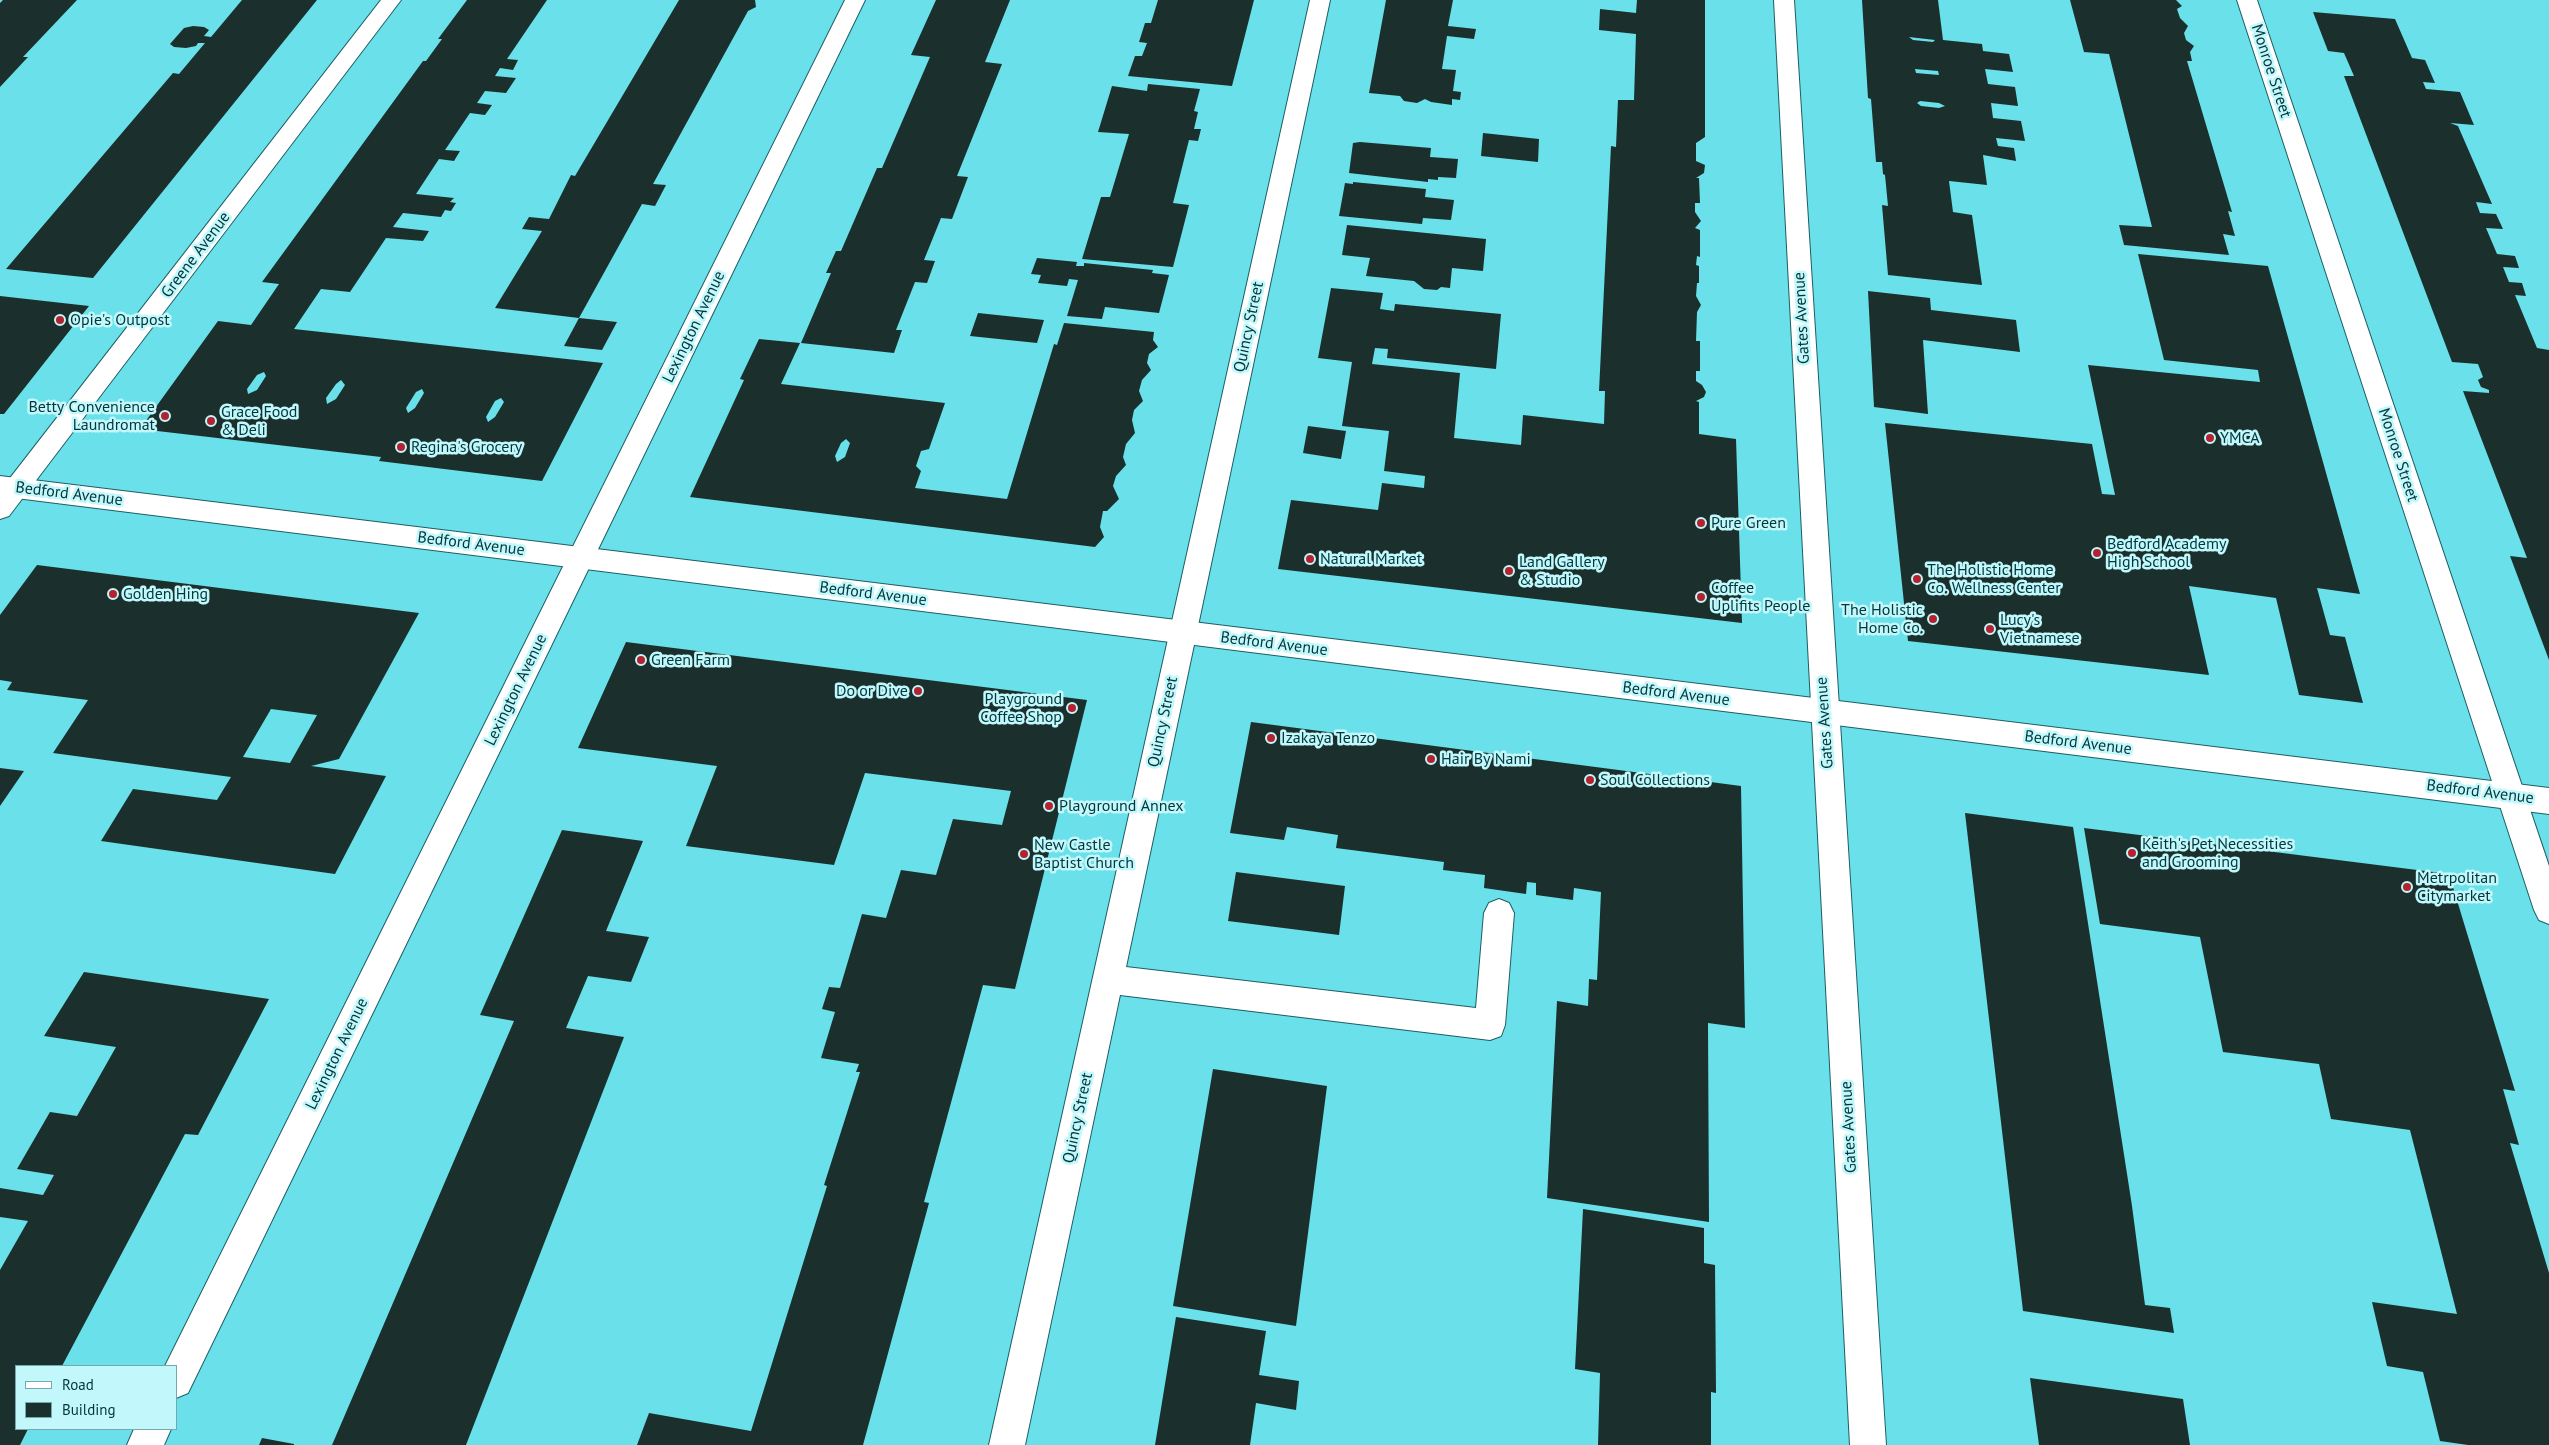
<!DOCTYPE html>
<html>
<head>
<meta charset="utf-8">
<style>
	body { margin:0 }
	#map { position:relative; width:2549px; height:1445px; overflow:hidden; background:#69e0ea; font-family:"PT Sans",sans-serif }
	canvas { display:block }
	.legend { position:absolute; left:15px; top:1365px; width:162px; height:65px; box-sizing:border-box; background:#c2f7fb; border:1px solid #74aaae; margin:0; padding:6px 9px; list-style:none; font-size:15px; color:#00373b }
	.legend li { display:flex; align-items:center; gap:10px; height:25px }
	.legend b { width:25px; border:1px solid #74aaae }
</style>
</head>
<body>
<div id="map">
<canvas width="2549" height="1445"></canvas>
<ul class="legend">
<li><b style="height:6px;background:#fff"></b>Road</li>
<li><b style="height:14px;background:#1b302c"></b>Building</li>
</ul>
</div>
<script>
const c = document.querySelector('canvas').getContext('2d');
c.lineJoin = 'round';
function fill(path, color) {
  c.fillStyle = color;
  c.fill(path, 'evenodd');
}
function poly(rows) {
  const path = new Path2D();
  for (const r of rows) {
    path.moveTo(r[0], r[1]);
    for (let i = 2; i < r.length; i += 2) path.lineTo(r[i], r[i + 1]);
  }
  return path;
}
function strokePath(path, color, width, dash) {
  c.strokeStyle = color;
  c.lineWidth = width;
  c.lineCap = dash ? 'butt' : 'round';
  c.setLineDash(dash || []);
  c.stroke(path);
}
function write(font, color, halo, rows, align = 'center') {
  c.font = font + ' "PT Sans",sans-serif';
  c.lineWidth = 5;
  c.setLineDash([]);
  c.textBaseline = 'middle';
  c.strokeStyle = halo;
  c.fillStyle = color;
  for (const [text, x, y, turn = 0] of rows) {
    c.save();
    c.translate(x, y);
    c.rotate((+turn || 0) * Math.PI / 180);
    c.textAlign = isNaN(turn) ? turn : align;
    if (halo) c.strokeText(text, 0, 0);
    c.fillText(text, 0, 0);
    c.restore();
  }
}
fill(poly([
	[3,0,77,0,23,57,28,57,0,87,0,3],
	[242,0,317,0,93,278,6,269,173,73,179,74,205,43,198,43,196,46,186,48,174,47,170,44,184,28,193,26,204,27,209,30,204,36,211,37],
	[467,0,547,0,507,59,518,60,513,70,500,68,495,76,516,78,506,93,485,91,477,103,492,105,485,115,470,113,445,150,460,151,454,161,439,159,416,194,454,198,450,202,456,203,451,211,445,210,441,217,403,213,393,227,429,231,423,241,386,238,350,292,321,289,294,329,603,363,542,481,379,461,381,457,140,429,218,321,251,325,279,284,262,282,423,61,426,61,442,39,438,39],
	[264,372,266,376,257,390,248,394,247,389,257,375],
	[341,380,345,385,336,399,327,404,326,398,336,384],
	[422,389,424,393,415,408,408,413,406,408,416,392],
	[501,398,504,402,495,417,488,422,486,417,495,401],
	[679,0,755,0,756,7,748,11,653,184,666,185,655,206,642,204,579,318,495,308,542,231,522,229,529,217,549,219,571,175,575,176],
	[936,0,1010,0,985,62,1002,64,957,176,968,177,952,219,941,218,924,260,935,261,927,283,915,282,896,330,902,330,894,353,801,343,831,273,826,273,836,251,841,251,877,168,882,168,930,57,911,55],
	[1158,0,1254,0,1232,86,1128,76,1135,56,1142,56,1147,43,1139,42,1145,23,1151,23],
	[1386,0,1453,0,1448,26,1476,29,1474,39,1447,36,1442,69,1456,70,1453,91,1461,92,1460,100,1452,99,1452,105,1431,102,1425,99,1417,103,1404,101,1400,96,1369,93],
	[1637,0,1705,0,1705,137,1696,143,1696,161,1705,165,1704,173,1696,178,1699,178,1700,203,1695,203,1695,212,1701,221,1695,228,1700,230,1700,257,1697,256,1696,265,1699,266,1699,283,1697,283,1696,296,1701,305,1697,312,1696,341,1700,341,1700,371,1696,371,1696,381,1702,385,1706,392,1704,397,1696,401,1699,402,1699,434,1736,439,1742,623,1278,569,1291,500,1378,510,1382,483,1424,488,1425,476,1384,471,1389,431,1342,426,1352,362,1318,358,1331,288,1383,293,1380,309,1394,311,1395,304,1501,314,1496,369,1387,358,1388,349,1375,348,1372,364,1460,373,1454,438,1521,445,1523,415,1604,424,1605,391,1599,391,1611,146,1616,147,1618,100,1634,100,1636,34,1599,30,1600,9,1636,13],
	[1862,0,1938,0,1943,40,1982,44,1983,51,2009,54,2013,72,1985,69,1988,84,2015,87,2018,106,1991,103,1993,118,2021,121,2025,141,1996,138,1998,146,2014,148,2016,161,1983,155,1987,185,1949,181,1953,212,1972,215,1982,285,1888,275,1882,205,1888,206,1885,175,1883,174,1882,162,1876,162,1871,99,1868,98],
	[1909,37,1935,40,1933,42,1913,40],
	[1915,69,1938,71,1939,75,1916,73],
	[1920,101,1939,103,1945,106,1939,108,1921,106,1917,103],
	[2070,0,2176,0,2182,6,2177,9,2180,18,2188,26,2184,33,2186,40,2194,46,2190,52,2192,61,2187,61,2232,212,2228,211,2235,236,2223,234,2229,255,2124,245,2119,225,2152,227,2109,54,2084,52],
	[2313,12,2395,19,2412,58,2425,60,2435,83,2423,82,2426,89,2460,92,2474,125,2450,123,2458,126,2492,204,2476,202,2480,213,2496,214,2503,229,2486,228,2497,254,2515,256,2519,268,2503,267,2509,282,2522,283,2526,296,2515,295,2537,348,2549,350,2549,660,2510,556,2527,558,2463,391,2489,393,2489,390,2481,387,2478,380,2483,377,2478,364,2452,362,2344,76,2354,76,2344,53,2328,51],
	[1148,84,1200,89,1194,111,1198,112,1194,129,1201,129,1198,141,1189,140,1173,203,1189,205,1173,267,1082,259,1101,197,1110,197,1129,134,1098,132,1112,86,1147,91],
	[1483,133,1539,139,1538,162,1481,156],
	[1360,142,1431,148,1430,157,1458,159,1456,178,1438,177,1438,180,1428,179,1428,182,1349,173,1353,143],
	[1353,182,1426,189,1425,197,1454,200,1451,220,1423,218,1422,224,1339,216,1345,183,1353,184],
	[1347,225,1486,239,1483,271,1452,268,1450,288,1441,287,1437,290,1424,289,1414,281,1366,276,1370,258,1342,255],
	[2138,254,2268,266,2360,594,2317,588,2330,635,2345,637,2363,703,2299,695,2276,598,2189,586,2209,675,1908,641,1885,423,2092,444,2102,494,2115,495,2088,365,2260,382,2258,370,2164,360],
	[1037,258,1077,262,1076,266,1084,266,1084,263,1153,270,1152,273,1169,275,1159,313,1105,307,1102,319,1067,316,1078,280,1069,279,1067,286,1038,283,1041,275,1031,274],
	[1868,291,1930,298,1931,310,2016,320,2020,352,1923,340,1928,414,1874,407],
	[0,296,89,306,4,414,0,414],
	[978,313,1044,320,1037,343,970,336],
	[579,318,617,322,602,350,564,346],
	[1064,323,1154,332,1153,340,1158,347,1149,354,1147,363,1151,370,1142,380,1139,391,1143,401,1134,410,1132,420,1135,433,1126,444,1123,457,1126,465,1116,476,1113,486,1119,499,1107,511,1103,511,1100,527,1104,537,1095,547,690,497,744,380,740,379,759,339,800,343,781,384,945,403,929,449,921,451,916,466,921,471,915,488,1007,499,1054,344,1057,345],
	[846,439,850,443,845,457,837,462,835,456,841,443],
	[1308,426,1346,431,1341,459,1303,453],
	[37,565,419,613,339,759,311,766,386,776,335,874,101,841,133,789,217,800,231,777,53,753,88,700,7,690,12,682,0,680,0,615],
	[271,709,317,715,290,763,243,757],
	[626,642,1087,700,1015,989,983,985,924,1202,929,1203,863,1445,637,1445,649,1413,751,1431,827,1186,824,1185,860,1072,856,1072,859,1064,821,1058,835,1012,822,1009,829,987,840,988,862,914,886,918,901,870,936,875,953,819,1002,825,1011,791,865,773,834,865,686,846,717,766,578,748],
	[1251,722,1741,786,1745,1028,1708,1023,1709,1222,1547,1198,1557,1001,1588,1006,1589,979,1597,980,1601,892,1574,888,1573,900,1536,895,1536,883,1527,882,1526,894,1484,888,1485,875,1443,870,1444,862,1336,848,1338,835,1287,827,1284,840,1230,833],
	[0,768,24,771,0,806],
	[1965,813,2073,827,2132,1206,2145,1305,2170,1308,2174,1333,2023,1311],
	[2084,828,2449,874,2515,1091,2503,1089,2519,1145,2510,1143,2549,1273,2549,1445,2468,1445,2440,1441,2423,1372,2387,1366,2372,1302,2457,1314,2410,1130,2331,1119,2319,1064,2223,1052,2200,937,2100,924],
	[562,830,643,841,606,931,649,937,631,982,588,976,566,1028,624,1037,466,1445,332,1445,514,1021,480,1015],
	[1236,872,1345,886,1339,935,1228,921],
	[84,972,269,999,198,1135,185,1134,62,1366,16,1366,16,1429,28,1429,20,1445,0,1445,0,1270,28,1221,0,1217,0,1188,43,1195,54,1175,17,1169,50,1112,77,1116,116,1047,44,1036],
	[1213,1069,1327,1086,1296,1326,1173,1306],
	[1583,1209,1704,1228,1704,1263,1715,1265,1716,1393,1711,1392,1711,1445,1598,1445,1600,1373,1575,1369],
	[1176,1317,1266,1331,1259,1375,1299,1381,1296,1410,1256,1403,1250,1445,1155,1445],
	[2030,1378,2183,1399,2190,1445,2039,1445],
	[262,1438,294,1444,294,1445,259,1445]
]), '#1b302c');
const minor = poly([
	[381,0,401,0,9,516,0,519,0,491,381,0],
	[845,0,865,0,188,1393,176,1398,176,1366,165,1366,845,0],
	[1310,0,1330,0,1126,967,1476,1008,1484,913,1489,903,1499,899,1509,903,1514,913,1505,1025,1501,1036,1490,1040,1120,995,1025,1445,989,1445,1310,0],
	[1774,0,1794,0,1886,1445,1850,1445,1774,0],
	[2237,0,2257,0,2549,866,2549,924,2539,920,2534,910,2237,0],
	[134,1429,171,1429,164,1445,127,1445,134,1429]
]);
const major = poly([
	[0,476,2549,788,2549,814,0,496,0,476]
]);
strokePath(minor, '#1d5e64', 2);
strokePath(major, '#1d5e64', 2);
fill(minor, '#fff');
fill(major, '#fff');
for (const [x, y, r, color] of [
	[60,320,5,"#b4222f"],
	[165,416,5,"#b4222f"],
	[211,421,5,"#b4222f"],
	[2210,438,5,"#b4222f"],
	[401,447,5,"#b4222f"],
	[1701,523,5,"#b4222f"],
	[2097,553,5,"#b4222f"],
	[1310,559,5,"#b4222f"],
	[1509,571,5,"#b4222f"],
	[1917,579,5,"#b4222f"],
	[113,594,5,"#b4222f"],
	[1701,597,5,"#b4222f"],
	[1933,619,5,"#b4222f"],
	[1990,629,5,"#b4222f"],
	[641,660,5,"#b4222f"],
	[918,691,5,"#b4222f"],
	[1072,708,5,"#b4222f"],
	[1271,738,5,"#b4222f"],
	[1431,759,5,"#b4222f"],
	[1590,780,5,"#b4222f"],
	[1049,806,5,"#b4222f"],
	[2132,853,5,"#b4222f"],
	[1024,854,5,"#b4222f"],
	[2407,887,5,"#b4222f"]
]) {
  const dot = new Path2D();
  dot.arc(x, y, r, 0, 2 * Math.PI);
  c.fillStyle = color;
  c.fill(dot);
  strokePath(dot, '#c2f7fb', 2);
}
write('16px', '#00373b', '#c2f7fb', [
	["Monroe Street",2271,71,72],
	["Greene Avenue",196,255,-53],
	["Gates Avenue",1802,318,-93],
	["Lexington Avenue",694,327,-64],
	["Quincy Street",1249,327,-78],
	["Monroe Street",2398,455,72],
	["Bedford Avenue",69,494,7],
	["Bedford Avenue",471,544,7],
	["Bedford Avenue",873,594,7],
	["Bedford Avenue",1274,644,7],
	["Lexington Avenue",516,690,-64],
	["Bedford Avenue",1676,694,7],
	["Quincy Street",1163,722,-78],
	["Gates Avenue",1825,723,-94],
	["Bedford Avenue",2078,743,7],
	["Bedford Avenue",2480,792,7],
	["Lexington Avenue",337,1054,-64],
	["Quincy Street",1078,1118,-78],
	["Gates Avenue",1849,1127,-93]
]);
write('16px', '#00373b', '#c2f7fb', [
	["Opie's Outpost",70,320],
	["Betty Convenience",155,407,"right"],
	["Laundromat",155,425,"right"],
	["Grace Food",221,412],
	["& Deli",221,430],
	["YMCA",2220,438],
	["Regina's Grocery",411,447],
	["Pure Green",1711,523],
	["Bedford Academy",2107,544],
	["High School",2107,562],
	["Natural Market",1320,559],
	["Land Gallery",1519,562],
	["& Studio",1519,580],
	["The Holistic Home",1927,570],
	["Co. Wellness Center",1927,588],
	["Coffee",1711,588],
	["Uplifits People",1711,606],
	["Golden Hing",123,594],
	["The Holistic",1923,610,"right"],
	["Home Co.",1923,628,"right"],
	["Lucy's",2000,620],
	["Vietnamese",2000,638],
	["Green Farm",651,660],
	["Do or Dive",908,691,"right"],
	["Playground",1062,699,"right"],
	["Coffee Shop",1062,717,"right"],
	["Izakaya Tenzo",1281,738],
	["Hair By Nami",1441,759],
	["Soul Collections",1600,780],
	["Playground Annex",1059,806],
	["Keith's Pet Necessities",2142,844],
	["and Grooming",2142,862],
	["New Castle",1034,845],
	["Baptist Church",1034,863],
	["Metrpolitan",2417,878],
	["Citymarket",2417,896]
], 'left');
</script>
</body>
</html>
